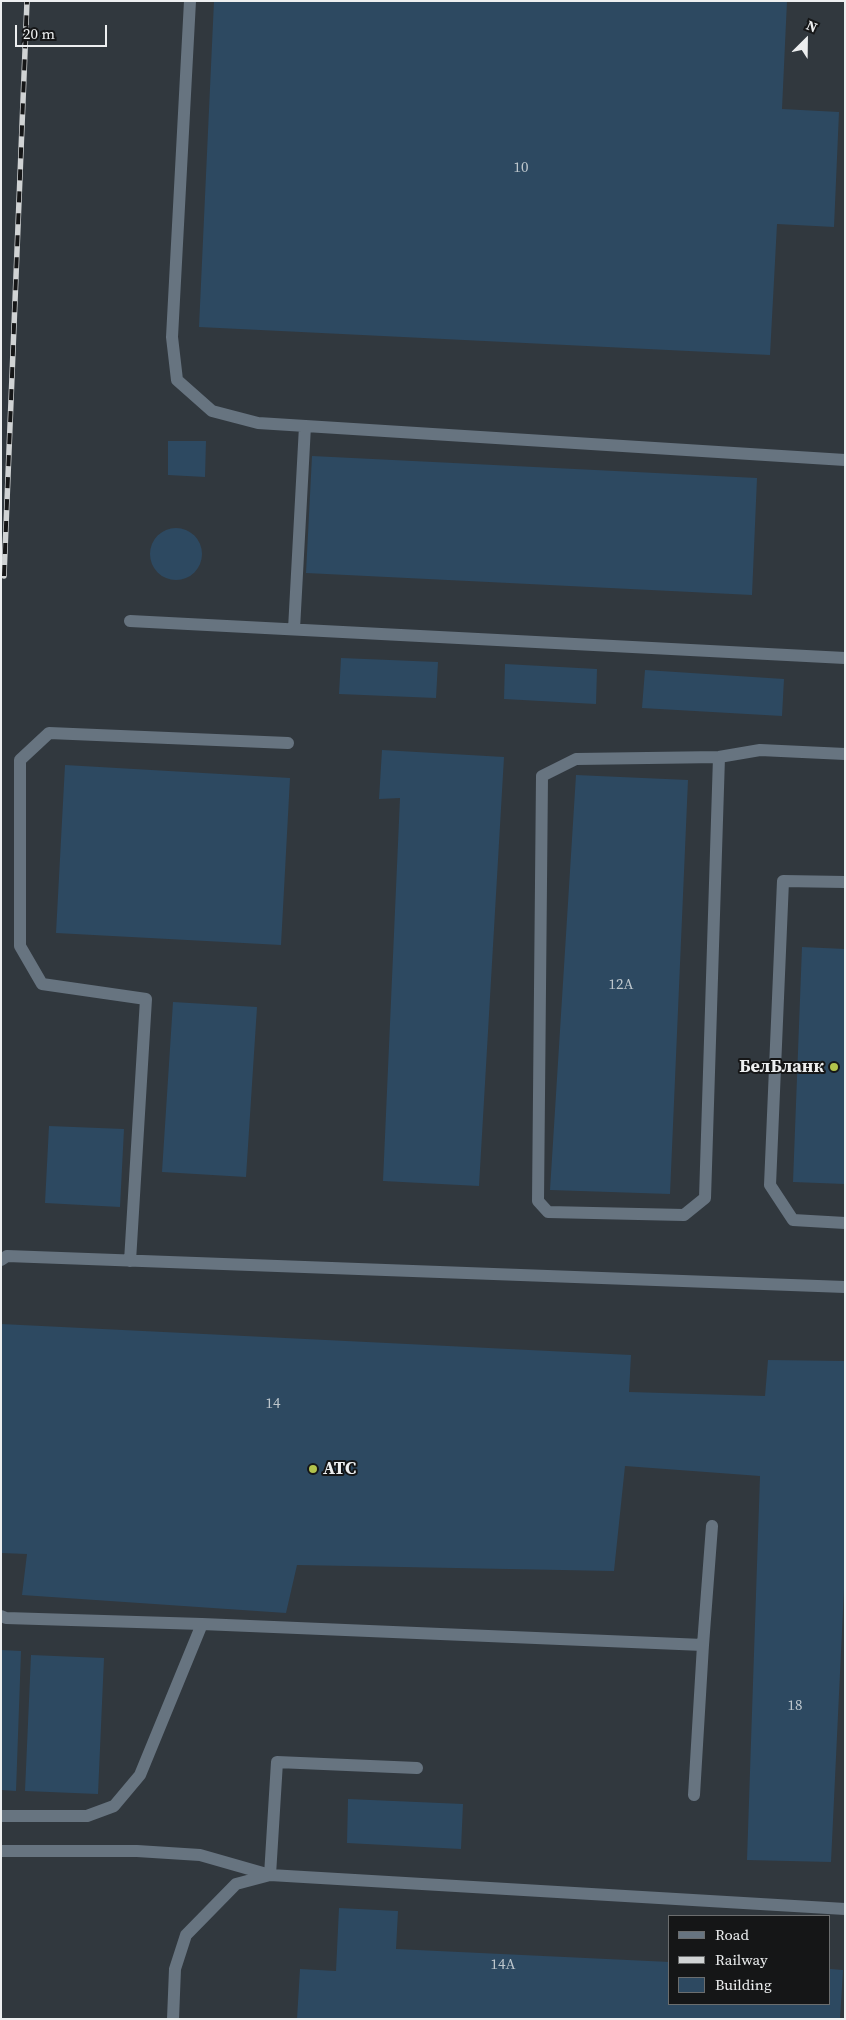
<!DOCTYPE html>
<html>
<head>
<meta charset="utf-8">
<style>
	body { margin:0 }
	#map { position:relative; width:846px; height:2020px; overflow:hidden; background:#2b2e30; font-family:"Source Serif 4",serif }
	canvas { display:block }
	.frame { position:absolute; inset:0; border:2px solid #edeff0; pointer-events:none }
	.legend { position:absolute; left:668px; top:1915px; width:162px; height:90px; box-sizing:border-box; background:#151617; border:1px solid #6b6d6e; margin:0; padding:6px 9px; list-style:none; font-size:15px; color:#edeff0 }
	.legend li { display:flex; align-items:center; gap:10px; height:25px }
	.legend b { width:25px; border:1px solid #6b6d6e }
	.north { position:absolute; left:781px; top:15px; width:50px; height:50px; -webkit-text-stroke:4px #151617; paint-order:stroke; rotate:23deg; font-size:14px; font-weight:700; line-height:20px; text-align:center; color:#edeff0 }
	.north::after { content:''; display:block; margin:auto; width:18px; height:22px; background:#edeff0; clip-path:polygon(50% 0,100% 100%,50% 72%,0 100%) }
	.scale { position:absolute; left:15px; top:25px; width:92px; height:22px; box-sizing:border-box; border:2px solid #edeff0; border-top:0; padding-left:6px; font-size:15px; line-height:18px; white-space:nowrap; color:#edeff0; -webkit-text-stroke:4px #151617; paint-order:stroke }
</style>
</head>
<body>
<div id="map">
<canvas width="846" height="2020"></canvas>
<div class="frame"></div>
<ul class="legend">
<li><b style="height:6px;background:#677480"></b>Road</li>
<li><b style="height:6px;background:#d0d3d4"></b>Railway</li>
<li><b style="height:14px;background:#2d4961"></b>Building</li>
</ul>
<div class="north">N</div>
<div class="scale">20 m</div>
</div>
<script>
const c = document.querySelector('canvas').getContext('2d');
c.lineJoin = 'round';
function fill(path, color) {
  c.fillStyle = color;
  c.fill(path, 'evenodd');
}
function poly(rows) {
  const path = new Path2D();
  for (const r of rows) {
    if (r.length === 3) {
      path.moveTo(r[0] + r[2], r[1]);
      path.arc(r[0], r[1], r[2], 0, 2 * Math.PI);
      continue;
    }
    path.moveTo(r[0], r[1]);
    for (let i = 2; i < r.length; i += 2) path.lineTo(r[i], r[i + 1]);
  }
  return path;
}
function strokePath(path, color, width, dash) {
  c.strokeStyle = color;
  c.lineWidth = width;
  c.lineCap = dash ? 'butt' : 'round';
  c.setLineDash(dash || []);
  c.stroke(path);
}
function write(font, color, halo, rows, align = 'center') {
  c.font = font + ' "Source Serif 4",serif';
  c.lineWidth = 4;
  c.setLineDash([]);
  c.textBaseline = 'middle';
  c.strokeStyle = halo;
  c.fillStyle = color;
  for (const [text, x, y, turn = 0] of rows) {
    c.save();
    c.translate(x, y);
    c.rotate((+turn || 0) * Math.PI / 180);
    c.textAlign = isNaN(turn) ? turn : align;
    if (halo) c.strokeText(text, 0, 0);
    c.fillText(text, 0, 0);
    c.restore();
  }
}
fill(poly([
	[1,1,845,1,845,2019,1,2019],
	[670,1916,830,1916,830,2004,670,2004]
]), '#31383e');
fill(poly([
	[214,1,787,1,782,109,839,112,834,227,777,224,770,355,199,327],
	[168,441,206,441,205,477,168,475],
	[312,456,757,478,752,595,306,573],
	[176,554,26],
	[341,658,438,662,436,698,339,694],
	[505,664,597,669,596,704,504,699],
	[645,670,784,679,782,716,642,708],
	[382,750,504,757,479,1186,383,1181,400,798,379,799],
	[65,765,290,778,281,945,56,933],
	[576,775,688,780,670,1194,550,1190],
	[802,947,845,949,845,1184,793,1182],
	[173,1002,257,1007,246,1177,162,1172],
	[49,1126,124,1129,120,1207,45,1203],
	[1,1324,631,1355,629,1392,765,1396,768,1360,845,1361,845,1568,831,1862,747,1860,760,1476,625,1466,614,1571,297,1565,286,1613,22,1595,27,1554,1,1553],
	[1,1650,21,1651,16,1791,1,1790],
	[31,1655,104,1658,98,1794,25,1791],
	[348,1799,463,1804,461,1849,347,1843],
	[339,1908,398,1911,396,1949,670,1962,670,2004,830,2004,830,1969,843,1970,840,2019,297,2019,300,1969,336,1971]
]), '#2d4961');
strokePath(poly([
	[190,1,172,337,177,380,212,411,258,423,845,460],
	[130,621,845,658],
	[294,629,305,426],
	[719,757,705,1198,684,1215,548,1212,538,1201,542,776,576,759,719,757,760,750,845,754],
	[845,882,783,881,770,1185,793,1220,845,1223],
	[1,1260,7,1256,845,1287],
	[130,1261,146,999,42,984,20,946,20,760,49,733,288,743],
	[1,1616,6,1618,202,1624,703,1645,694,1795],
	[703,1645,712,1526],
	[1,1816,87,1816,114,1806,140,1775,202,1624],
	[1,1851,137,1851,200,1855,270,1875,277,1762,417,1768],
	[173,2019,175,1969,186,1935,236,1884,270,1875,845,1909]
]), '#677480', 12);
const rail = poly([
	[4,576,27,1]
]);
strokePath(rail, '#d0d3d4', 5.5);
strokePath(rail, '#151617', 4, [11]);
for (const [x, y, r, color] of [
	[834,1067,5,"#b2c34c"],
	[313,1469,5,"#b2c34c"]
]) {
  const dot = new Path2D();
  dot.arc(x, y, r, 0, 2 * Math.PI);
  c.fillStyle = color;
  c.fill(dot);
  strokePath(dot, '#151617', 2);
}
write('15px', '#bdc6cc', null, [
	["10",521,168],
	["12А",621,985],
	["14",273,1404],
	["18",795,1706],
	["14А",503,1965]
]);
write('bold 18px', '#edeff0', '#151617', [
	["БелБланк",824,1067],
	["АТС",323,1469,"left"]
], 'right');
</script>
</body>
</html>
